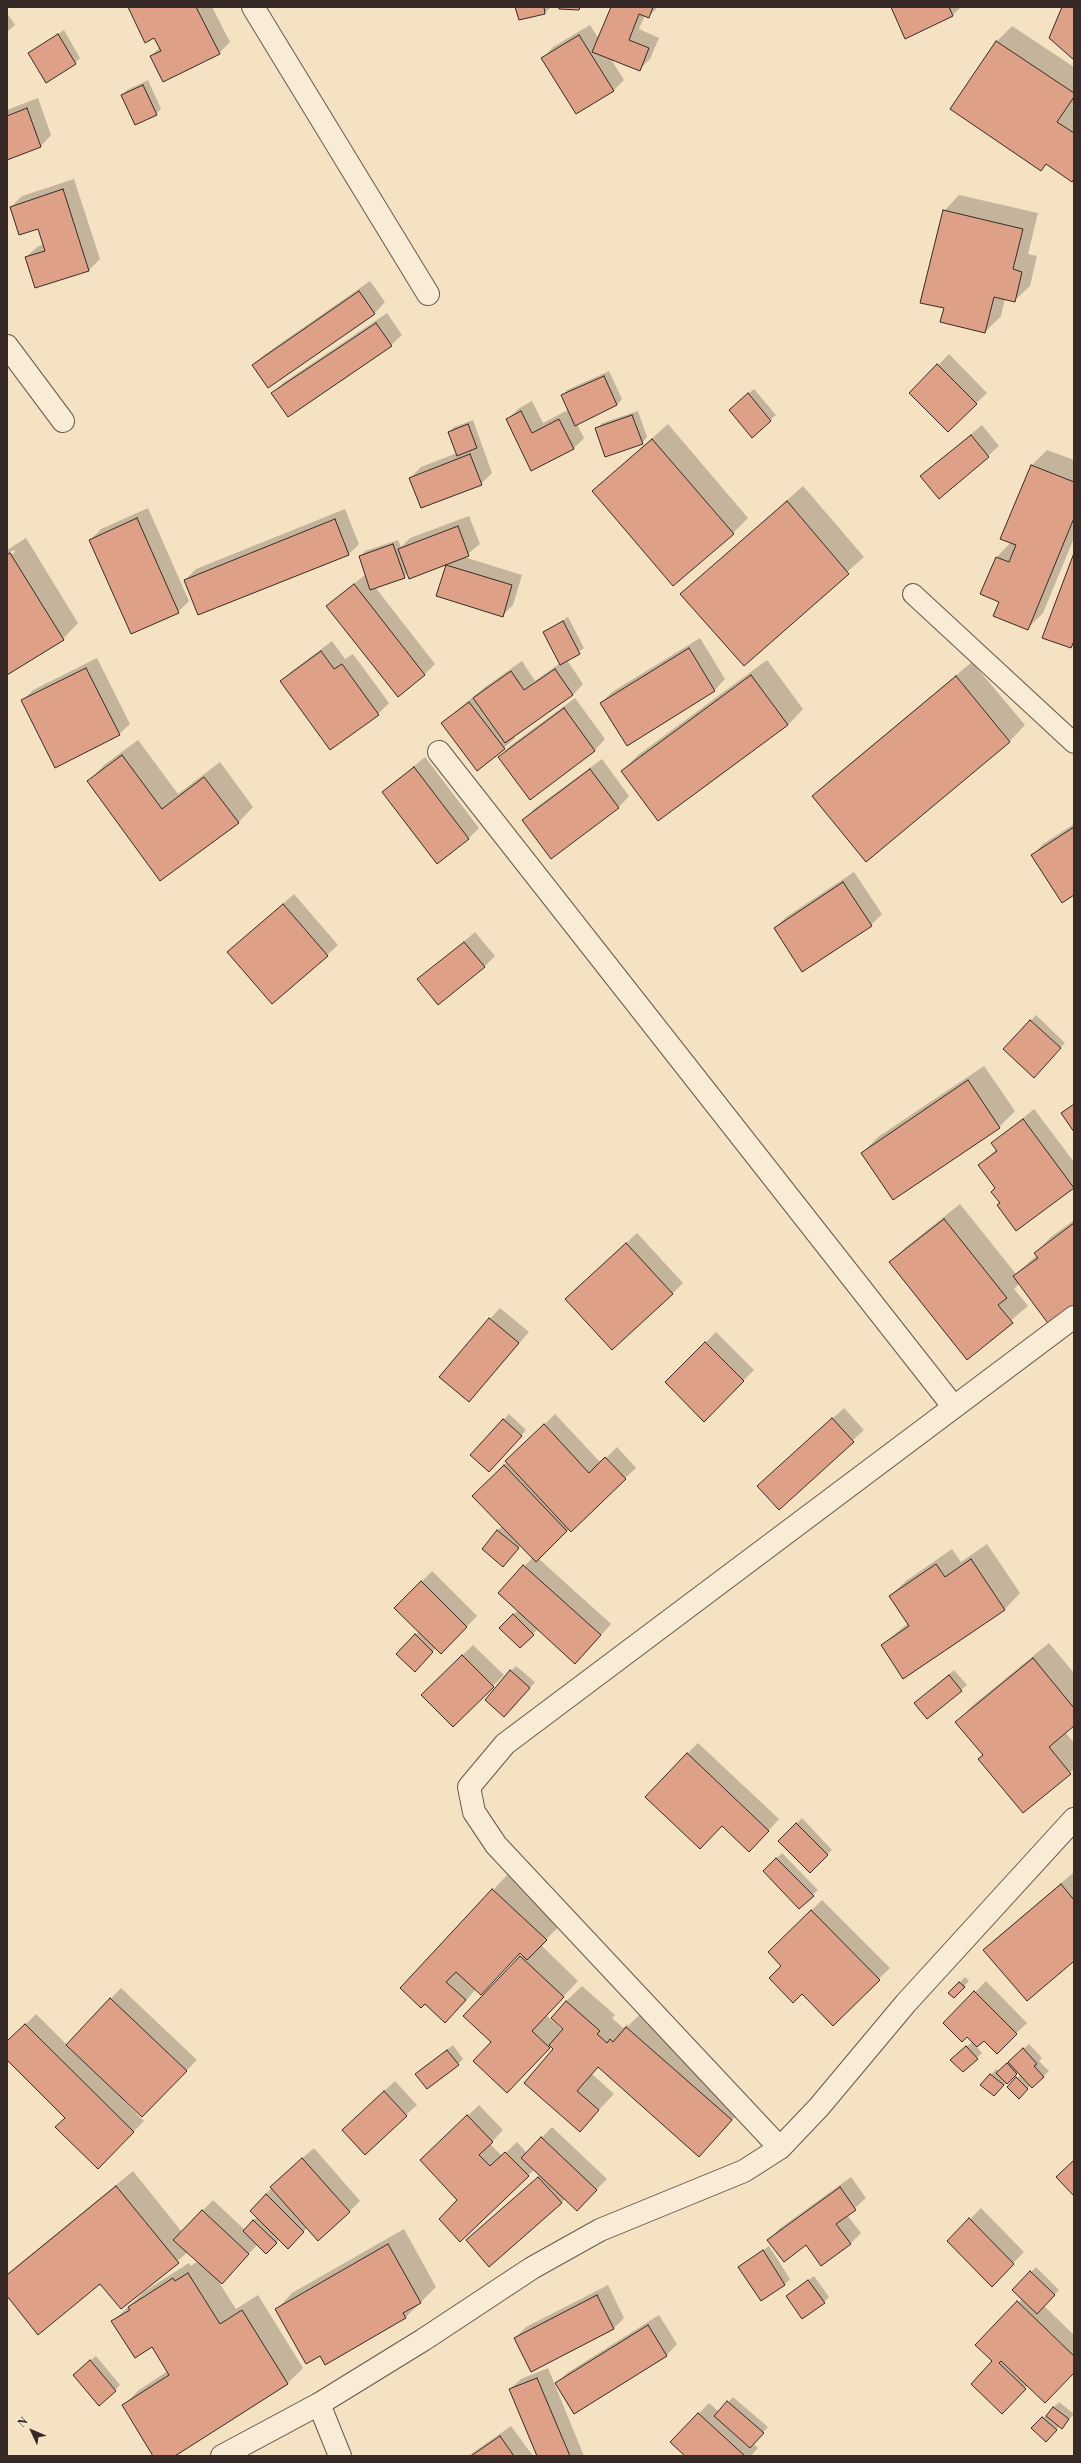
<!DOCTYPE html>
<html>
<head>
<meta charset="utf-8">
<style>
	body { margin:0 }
	#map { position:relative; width:1081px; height:2463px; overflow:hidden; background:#f5e2c2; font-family:"Libre Bodoni",serif }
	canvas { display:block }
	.frame { position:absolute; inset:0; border:8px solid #372a26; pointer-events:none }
	.north { position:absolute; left:12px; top:2411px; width:40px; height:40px; -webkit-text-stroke:3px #f8ecd7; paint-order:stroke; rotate:314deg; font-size:11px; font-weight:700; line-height:16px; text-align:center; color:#372a26 }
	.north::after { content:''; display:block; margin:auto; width:14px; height:18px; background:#372a26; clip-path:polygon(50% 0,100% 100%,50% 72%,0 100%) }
</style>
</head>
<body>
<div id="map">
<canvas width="1081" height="2463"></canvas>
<div class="frame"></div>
<div class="north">N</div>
</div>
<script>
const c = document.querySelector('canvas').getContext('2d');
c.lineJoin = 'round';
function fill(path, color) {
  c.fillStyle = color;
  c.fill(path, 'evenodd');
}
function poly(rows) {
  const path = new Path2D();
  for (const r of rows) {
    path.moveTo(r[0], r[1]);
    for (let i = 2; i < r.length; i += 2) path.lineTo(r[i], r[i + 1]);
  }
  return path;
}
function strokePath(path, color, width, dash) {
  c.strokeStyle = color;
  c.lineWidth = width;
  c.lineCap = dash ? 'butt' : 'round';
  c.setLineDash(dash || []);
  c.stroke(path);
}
fill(poly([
	[129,7,212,7,230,42,219,53,151,56,160,47,155,37],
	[516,7,550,7,550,8,545,13,519,19],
	[612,7,658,7,648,17,645,15,639,29,659,38,650,59,639,70,611,59,624,80,613,91,543,58,553,47,590,25,599,39],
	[892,7,961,7,953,15,906,37],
	[7,13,15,25,7,32],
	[1012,26,1074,67,1074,103,1072,106,1074,107,1074,178,1047,163,1041,170,951,108,997,41],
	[64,30,80,58,75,63,30,53],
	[148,80,161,109,156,114,122,95,127,90],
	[38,98,51,135,41,146,7,159,7,110],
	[74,179,100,259,89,270,36,287,26,257,37,247,44,244,38,228,11,207,22,196],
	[959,195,1038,213,1028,254,1037,256,1030,286,1014,301,1005,299,1001,316,985,332,945,307,944,211],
	[370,281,385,302,375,313,268,387,253,365,264,355],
	[387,313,402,335,391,345,273,393,283,383],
	[949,354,987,393,948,430,911,393],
	[609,371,622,399,617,405,577,424,584,438,574,448,531,470,507,420,518,409,532,401,543,423,568,410,562,396,567,390],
	[754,389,776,415,752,437,735,405],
	[638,411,647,437,642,443,597,429,602,423],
	[473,420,492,473,481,484,410,478,421,467,457,453,449,432,454,427],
	[668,424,748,518,733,533,593,491],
	[982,425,999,446,988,456,921,476],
	[1047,450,1074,460,1074,538,1043,613,1027,629,1000,601,996,558,1011,542,1002,538,1032,465],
	[803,486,864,557,744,664,682,594],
	[148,508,189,601,178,612,90,540,101,529],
	[345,509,359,544,349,554,185,580,196,569],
	[469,516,480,544,464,557,522,575,513,605,503,615,447,566,451,562,408,573,404,577,375,587,435,664,424,675,327,606,366,574,360,557,365,551,398,540,401,547,410,538],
	[26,538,78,623,63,639,7,674,7,557,15,552,14,550,7,554,7,550],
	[568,617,584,648,567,660,583,684,573,695,514,735,515,738,504,748,477,770,442,723,485,687,522,661,535,681,560,663,544,632],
	[700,638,725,679,715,690,627,745,601,703,612,692],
	[332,641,345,659,353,654,389,703,378,714,282,681,292,671],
	[97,658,130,724,119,734,22,701,33,690],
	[767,660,803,709,788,725,622,771,638,755],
	[972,662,1025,725,1010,741,866,860,813,797,829,781],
	[575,698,605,739,595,750,530,799,500,757,510,746],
	[138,740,178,794,220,762,253,807,238,823,161,879,89,781,104,765],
	[425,757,479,828,468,839,383,792],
	[602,759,629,796,619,807,552,857,524,820,534,809],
	[1074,824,1074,894,1033,855,1043,844],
	[854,872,882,914,871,925,775,928,786,917],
	[294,894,338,945,327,955,229,952],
	[475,932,495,956,484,967,419,980],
	[1036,1015,1065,1043,1034,1076,1004,1049],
	[984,1066,1015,1111,999,1127,862,1153,878,1137],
	[1034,1109,1074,1162,1074,1187,1016,1230,1001,1203,996,1188,979,1165,997,1149,993,1143],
	[960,1204,1016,1274,1037,1255,1035,1253,1051,1237,1074,1220,1074,1306,1020,1283,1014,1289,1028,1306,967,1358,890,1263,906,1247],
	[637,1233,683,1283,672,1294,577,1289],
	[500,1308,529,1332,469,1401,490,1319],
	[716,1332,754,1370,704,1420,667,1382],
	[844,1408,864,1430,779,1509,769,1476],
	[509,1414,526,1430,494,1466,471,1455],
	[555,1414,601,1463,617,1447,636,1468,538,1558,611,1624,586,1652,538,1629,520,1647,500,1628,518,1610,499,1593,533,1557,521,1545,508,1560,497,1531,502,1526,473,1496],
	[987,1544,1020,1593,1005,1609,903,1677,882,1645,908,1623,890,1596,906,1581,952,1549,961,1562],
	[432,1571,477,1616,441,1653,436,1648,415,1670,397,1654,419,1631,396,1608],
	[1049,1643,1074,1673,1074,1725,1065,1732,1074,1743,1074,1769,1023,1812,979,1759,984,1754,957,1722,972,1706],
	[473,1645,504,1675,453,1726,422,1695],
	[516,1666,535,1682,510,1711,511,1671],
	[954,1670,967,1685,927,1718,921,1698],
	[698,1743,779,1819,760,1840,687,1754],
	[802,1818,832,1850,810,1872,779,1841],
	[782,1853,818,1890,799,1908,764,1871],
	[1074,1872,1074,1962,984,1950,1000,1935],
	[508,1874,561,1924,541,1945,578,1981,546,2015,563,2030,566,2001,582,1986,615,2015,612,2018,623,2028,627,2024,628,2026,642,2012,747,2104,699,2156,599,2067,592,2074,614,2094,579,2131,554,2049,551,2046,523,2076,492,2042,465,2016,523,1955,521,1953,481,1994,476,1989,461,2006,425,2003,493,1890],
	[822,1900,890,1968,833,2024,769,1952],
	[965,1977,969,1981,954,1997,950,1993],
	[986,1981,1027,2023,997,2052,984,2039,976,2046,982,2053,963,2071,957,2055,973,2041,945,2023],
	[121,1988,197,2060,153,2105,124,2101,144,2121,98,2168,66,2117,7,2059,7,2043,36,2014,67,2045],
	[1029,2044,1042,2058,1039,2061,1049,2071,1033,2086,1031,2085,1019,2098,1008,2087,1021,2074,1019,2071,999,2090,982,2085,996,2069,999,2071],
	[453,2045,463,2059,458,2064,416,2074],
	[395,2081,417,2105,406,2115,354,2119],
	[479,2105,503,2130,490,2144,502,2156,517,2142,527,2153,552,2127,607,2179,577,2209,566,2198,561,2203,478,2230,541,2175,535,2169,460,2240,459,2200,432,2150],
	[314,2148,360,2201,349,2212,308,2227,288,2247,280,2239,266,2252,258,2244,220,2284,236,2309,258,2295,303,2368,288,2383,173,2456,155,2456,123,2406,139,2390,168,2371,152,2346,113,2321,145,2291,189,2263,191,2266,198,2261,188,2252,121,2308,100,2282,7,2295,7,2274,133,2171,182,2232,213,2200,245,2230,257,2217,251,2211,282,2176],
	[851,2177,866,2198,847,2215,861,2233,850,2244,769,2240,779,2229],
	[981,2208,1024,2252,992,2285,948,2241],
	[404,2229,436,2287,406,2317,326,2363,320,2354,277,2309,292,2293],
	[769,2246,790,2279,785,2284,740,2267],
	[1036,2267,1059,2290,1044,2306,1074,2335,1074,2372,1028,2385,1002,2412,994,2361,977,2345,1022,2299,1013,2290],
	[814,2276,829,2297,824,2302,787,2296],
	[608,2285,624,2318,614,2328,532,2370,515,2338,526,2327],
	[659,2315,677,2344,667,2355,574,2412,556,2384,567,2373],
	[96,2356,120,2385,115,2390,79,2370],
	[548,2368,584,2456,538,2456,510,2389,521,2379],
	[733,2397,768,2427,753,2443,758,2448,751,2456,686,2456,671,2442,709,2403,719,2412],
	[1059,2402,1074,2414,1062,2427,1060,2426,1051,2435,1033,2428],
	[511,2426,533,2456,468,2456]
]), '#0003');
const building = poly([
	[128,7,196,7,220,54,163,82,150,56,161,51,154,38,145,43,128,7],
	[515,7,544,7,545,14,519,20,515,7],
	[559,7,580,7,579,10,559,9,559,7],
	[611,7,653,7,649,18,639,14,629,40,649,48,640,71,592,52,611,7],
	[891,7,949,7,953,16,905,39,891,7],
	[1062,7,1074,7,1074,60,1049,38,1062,7],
	[58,34,76,64,46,83,28,53,58,34],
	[579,35,614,91,576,114,541,58,579,35],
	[996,41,1074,93,1074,97,1057,122,1074,133,1074,179,1072,182,1046,164,1041,171,950,109,996,41],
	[143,85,157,115,135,125,121,95,143,85],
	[27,108,41,147,7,160,7,116,27,108],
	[63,189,89,271,35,288,25,257,45,251,38,229,19,235,10,207,63,189],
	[943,210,1023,229,1013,269,1022,272,1015,302,994,297,985,333,940,322,944,308,920,303,943,210],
	[359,291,375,314,268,388,252,365,359,291],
	[376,323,392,346,288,417,271,393,376,323],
	[937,364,977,404,948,432,909,393,937,364],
	[604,376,617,405,575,426,561,395,604,376],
	[748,393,771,421,752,438,729,410,748,393],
	[521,411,532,433,559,419,574,449,531,471,506,419,521,411],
	[632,415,643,444,605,457,595,428,632,415],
	[468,424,477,448,457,456,448,432,468,424],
	[971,435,989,457,939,499,920,476,971,435],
	[652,439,734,534,673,586,592,491,652,439],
	[470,454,482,485,421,508,409,478,470,454],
	[1031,465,1074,482,1074,518,1028,630,993,616,999,602,980,594,996,557,1009,562,1016,545,1000,539,1031,465],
	[787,501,849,574,744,666,680,594,787,501],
	[137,518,179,613,131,634,89,540,137,518],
	[335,519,349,555,198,615,184,580,335,519],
	[458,526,469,556,409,579,398,549,458,526],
	[393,544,405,578,370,590,359,556,393,544],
	[10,553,64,640,7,675,7,555,10,553],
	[1074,553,1074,641,1071,648,1042,638,1074,553],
	[446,565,512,585,503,617,436,596,446,565],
	[354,584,425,675,398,697,326,606,354,584],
	[563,621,580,654,560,665,543,632,563,621],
	[689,648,715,691,627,746,600,703,689,648],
	[321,651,334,669,342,664,379,715,330,750,280,681,321,651],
	[86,668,120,735,55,768,21,700,86,668],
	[555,669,573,695,505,743,473,698,511,671,524,690,555,669],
	[751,675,788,725,658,821,621,771,751,675],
	[956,676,1010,742,866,862,812,796,956,676],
	[469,702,505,749,477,771,441,723,469,702],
	[564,708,595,751,530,800,498,757,564,708],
	[122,755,162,809,204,777,239,823,160,881,87,781,122,755],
	[414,767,469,839,437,864,382,792,414,767],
	[590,769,619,808,551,859,522,820,590,769],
	[1074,827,1074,895,1062,903,1031,855,1074,827],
	[843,882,872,926,802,972,774,928,843,882],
	[283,904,328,956,272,1004,227,952,283,904],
	[464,942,485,967,438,1005,417,979,464,942],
	[1030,1020,1061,1048,1034,1078,1003,1049,1030,1020],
	[968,1080,1000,1128,893,1200,861,1153,968,1080],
	[1074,1104,1074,1132,1061,1113,1074,1104],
	[1023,1119,1074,1188,1016,1231,997,1205,1000,1203,991,1192,995,1188,978,1165,997,1151,991,1143,1023,1119],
	[944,1219,1007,1298,998,1305,1013,1323,967,1360,889,1262,944,1219],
	[1074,1223,1074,1308,1050,1326,1013,1276,1038,1258,1034,1253,1074,1223],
	[626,1243,673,1294,612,1350,565,1299,626,1243],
	[489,1318,519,1343,469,1402,439,1377,489,1318],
	[705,1342,744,1381,704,1422,665,1382,705,1342],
	[832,1418,854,1442,779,1510,757,1486,832,1418],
	[503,1419,522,1436,489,1472,470,1455,503,1419],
	[544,1424,589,1473,605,1457,626,1479,571,1532,505,1461,544,1424],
	[504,1465,567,1531,536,1562,472,1496,504,1465],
	[497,1530,519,1548,503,1567,482,1549,497,1530],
	[971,1559,1005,1610,903,1679,881,1645,909,1626,889,1596,936,1564,945,1577,971,1559],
	[523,1565,601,1635,575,1664,498,1593,523,1565],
	[421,1581,467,1627,441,1654,394,1608,421,1581],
	[513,1614,534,1635,520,1648,499,1628,513,1614],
	[415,1634,433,1652,415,1672,396,1654,415,1634],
	[462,1655,494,1687,453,1727,421,1695,462,1655],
	[1033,1658,1074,1708,1074,1726,1049,1747,1071,1774,1023,1813,978,1759,983,1755,955,1722,1033,1658],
	[510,1670,530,1688,504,1717,485,1700,510,1670],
	[949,1675,962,1691,927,1719,914,1703,949,1675],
	[687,1753,769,1831,749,1852,722,1826,700,1849,645,1797,687,1753],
	[796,1823,828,1855,810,1873,778,1841,796,1823],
	[776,1858,814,1896,799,1909,763,1871,776,1858],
	[1061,1884,1074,1900,1074,1964,1073,1962,1027,2001,983,1950,1061,1884],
	[492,1889,547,1940,527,1960,520,1953,481,1995,456,1972,446,1982,466,2000,445,2023,425,2004,421,2008,400,1988,492,1889],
	[811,1910,880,1980,833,2026,802,1994,793,2003,769,1978,781,1966,768,1952,811,1910],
	[520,1956,564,1997,532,2031,550,2048,507,2093,473,2061,491,2042,463,2016,520,1956],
	[959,1982,965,1987,954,1998,948,1993,959,1982],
	[974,1991,1017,2034,997,2054,984,2041,977,2047,967,2037,962,2042,943,2023,974,1991],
	[110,1998,187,2071,142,2117,66,2045,110,1998],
	[566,2001,600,2031,597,2034,607,2043,610,2039,613,2042,626,2027,732,2120,699,2157,598,2067,577,2091,599,2110,580,2132,524,2083,553,2049,549,2045,563,2029,551,2018,566,2001],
	[25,2024,134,2132,98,2169,55,2127,65,2118,7,2060,7,2041,25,2024],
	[966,2046,978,2059,963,2072,950,2060,966,2046],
	[1023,2048,1037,2064,1034,2066,1044,2077,1032,2088,1008,2062,1023,2048],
	[447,2050,459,2065,427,2089,415,2074,447,2050],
	[1007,2063,1017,2074,1007,2084,996,2073,1007,2063],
	[990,2074,1004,2085,994,2096,980,2085,990,2074],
	[1016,2077,1028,2089,1019,2099,1007,2087,1016,2077],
	[384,2091,407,2116,365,2155,342,2130,384,2091],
	[467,2115,493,2142,479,2155,490,2166,505,2152,529,2176,460,2242,439,2219,457,2200,420,2160,467,2115],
	[541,2137,597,2190,577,2211,521,2158,541,2137],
	[302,2158,350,2212,318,2241,270,2187,302,2158],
	[1074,2160,1074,2196,1056,2177,1074,2160],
	[538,2177,562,2203,489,2267,466,2240,538,2177],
	[116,2186,179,2263,121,2309,100,2284,38,2335,7,2296,7,2275,116,2186],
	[840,2187,856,2210,836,2224,851,2244,821,2266,806,2245,784,2262,767,2240,840,2187],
	[266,2194,304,2232,288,2249,250,2211,266,2194],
	[202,2210,249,2254,222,2284,173,2240,202,2210],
	[969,2218,1014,2264,992,2287,947,2241,969,2218],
	[253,2220,277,2243,266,2254,243,2231,253,2220],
	[388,2244,421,2303,403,2313,406,2318,325,2365,320,2356,306,2364,275,2309,388,2244],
	[763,2250,785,2285,761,2301,738,2267,763,2250],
	[1030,2271,1055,2295,1037,2314,1012,2290,1030,2271],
	[188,2273,220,2324,242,2310,288,2384,175,2456,153,2456,122,2405,169,2375,152,2347,135,2358,111,2321,130,2310,128,2307,173,2278,175,2281,188,2273],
	[808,2280,825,2303,802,2319,786,2296,808,2280],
	[597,2295,614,2329,531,2372,514,2338,597,2295],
	[1017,2301,1074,2356,1074,2373,1045,2403,1001,2361,999,2363,1026,2389,1002,2414,971,2384,992,2361,975,2345,1017,2301],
	[648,2325,667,2356,574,2414,555,2383,648,2325],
	[90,2360,116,2391,99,2406,73,2375,90,2360],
	[537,2378,570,2456,537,2456,509,2389,537,2378],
	[727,2401,764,2433,750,2448,714,2416,727,2401],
	[1053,2407,1069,2419,1062,2429,1046,2416,1053,2407],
	[698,2413,745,2456,685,2456,670,2442,698,2413],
	[1042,2417,1057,2430,1046,2442,1031,2428,1042,2417],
	[500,2436,514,2456,471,2456,500,2436]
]);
fill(building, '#dea187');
strokePath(building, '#372a26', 1);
const lane = poly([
	[913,594,1074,743]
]);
const street = poly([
	[253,7,428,294],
	[7,346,63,421],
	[439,752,953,1406],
	[780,2148,496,1845,474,1812,469,1787,505,1744,1074,1317],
	[319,2404,340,2456],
	[222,2456,319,2404,423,2340,532,2268,600,2230,744,2171,780,2148,819,2107,906,2003,1074,1819]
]);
strokePath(lane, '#66584d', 22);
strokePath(street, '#66584d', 24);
strokePath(lane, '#f8ecd7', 20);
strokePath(street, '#f8ecd7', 22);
</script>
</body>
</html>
